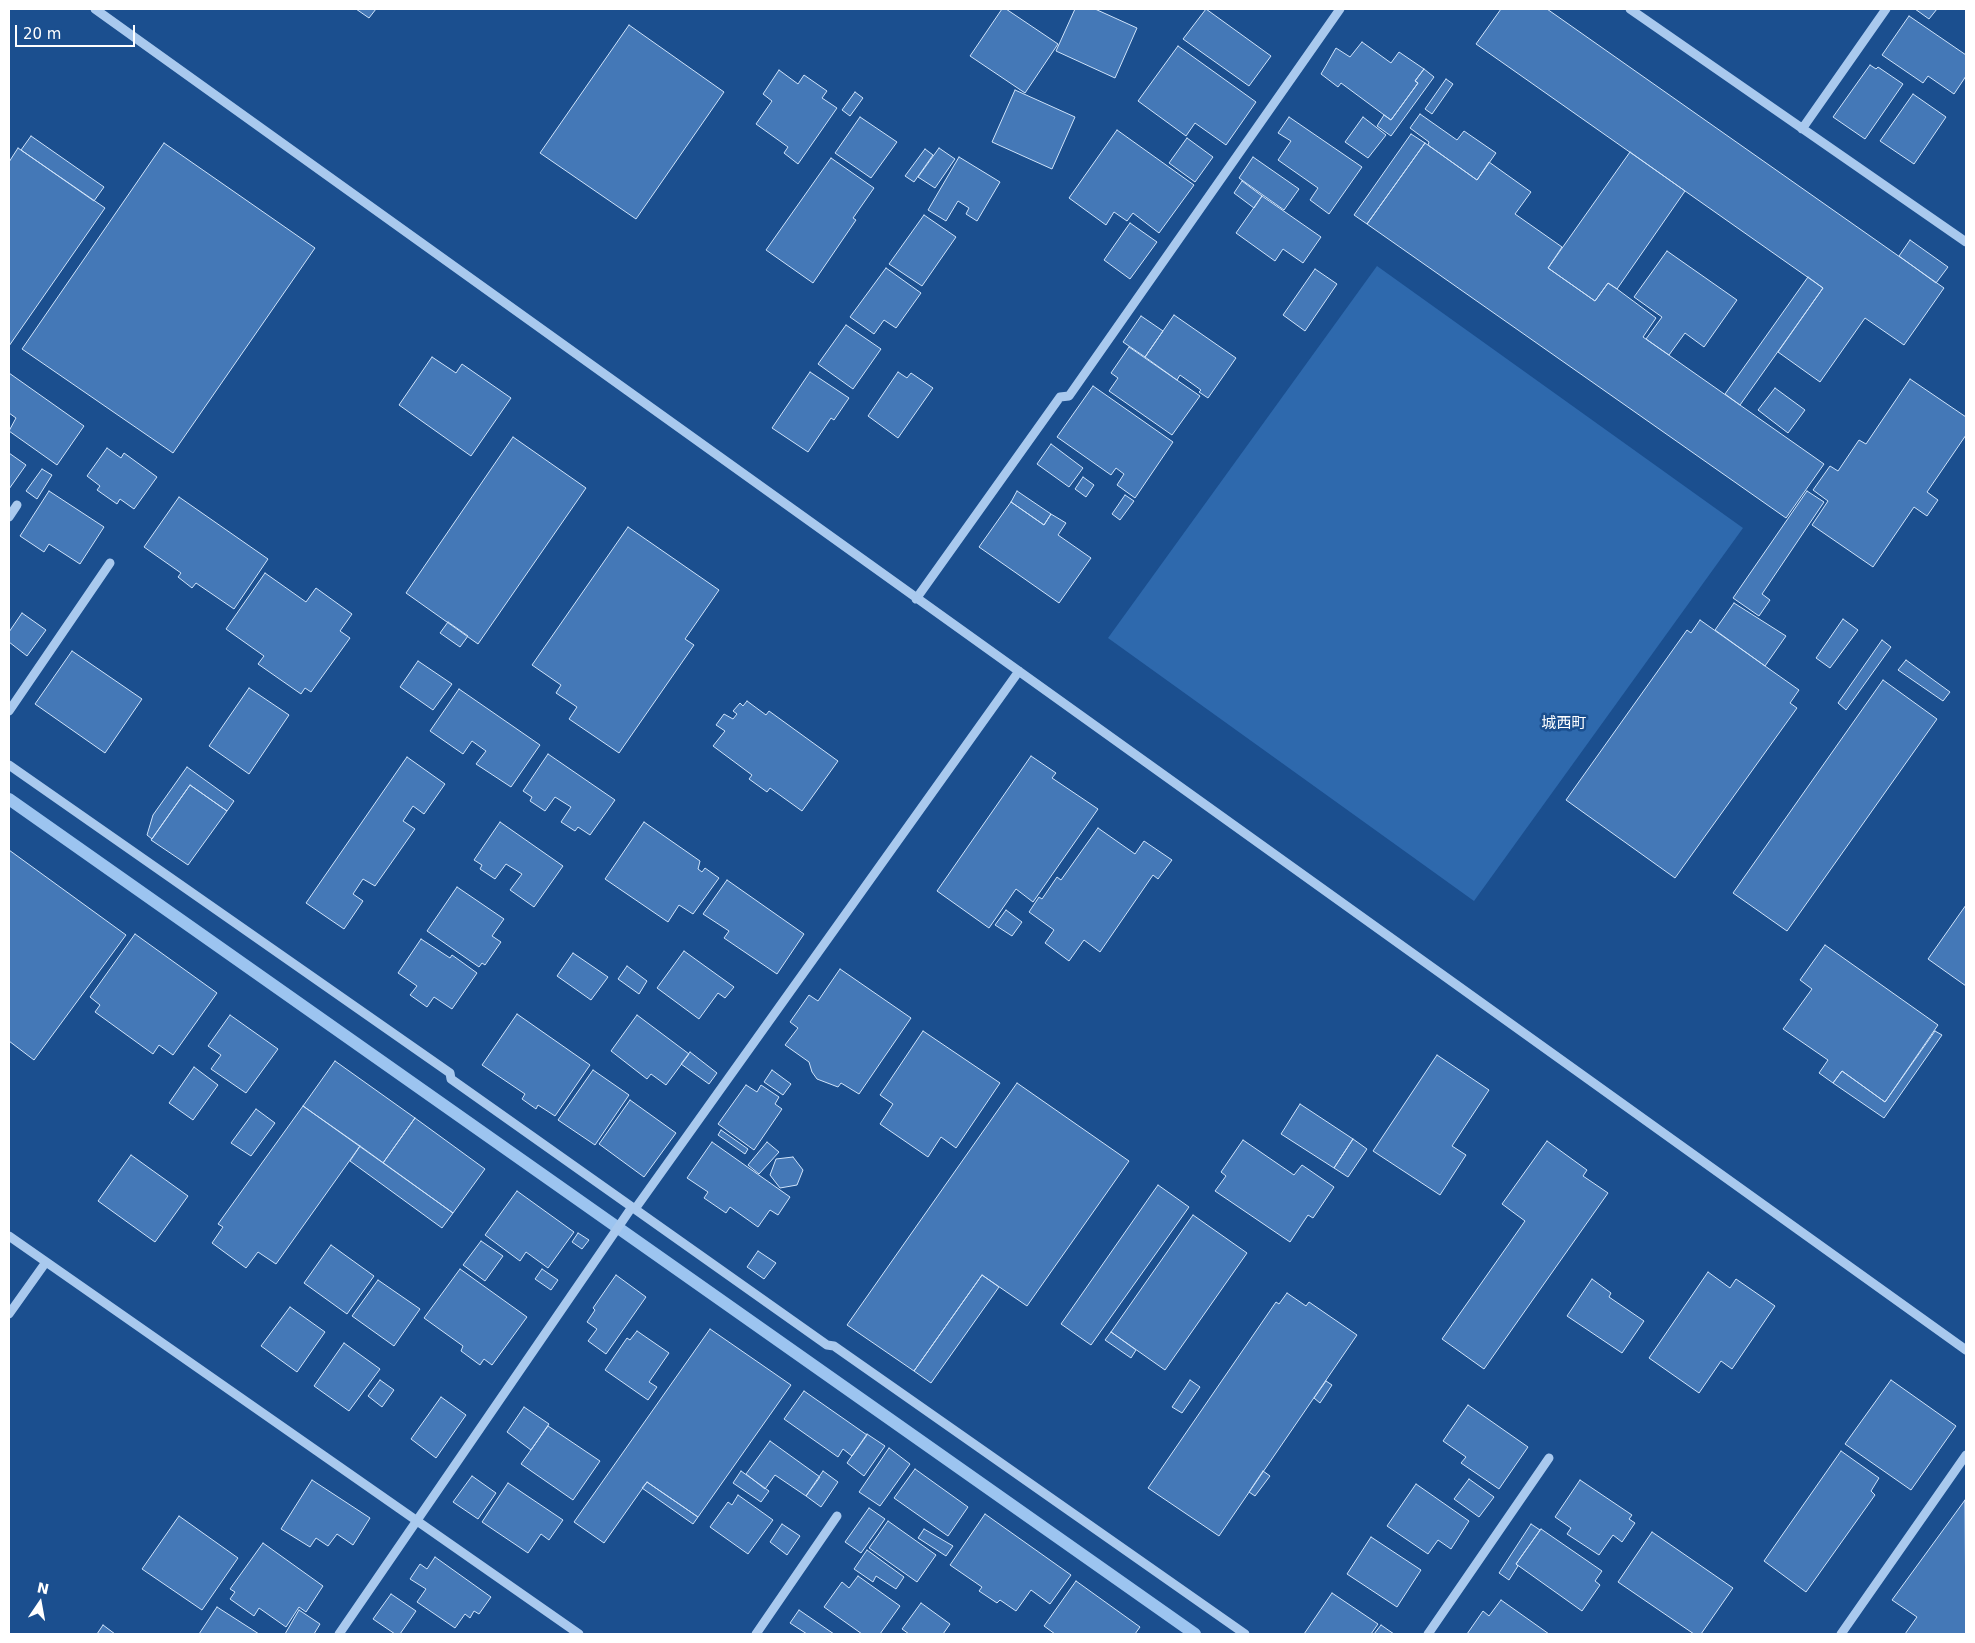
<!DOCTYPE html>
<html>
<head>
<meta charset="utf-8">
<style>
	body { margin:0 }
	#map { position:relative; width:1975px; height:1643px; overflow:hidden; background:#1b4f8f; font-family:"DejaVu Sans",sans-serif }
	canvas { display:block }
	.frame { position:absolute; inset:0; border:10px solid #fff; pointer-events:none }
	.north { position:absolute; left:15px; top:1578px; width:50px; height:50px; -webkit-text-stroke:4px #1b4f8f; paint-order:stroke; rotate:12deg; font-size:14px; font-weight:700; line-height:20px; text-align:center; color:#fff }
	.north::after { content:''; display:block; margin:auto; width:18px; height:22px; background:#fff; clip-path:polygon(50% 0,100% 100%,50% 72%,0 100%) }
	.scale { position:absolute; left:15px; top:25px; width:120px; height:22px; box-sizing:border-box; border:2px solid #fff; border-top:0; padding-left:6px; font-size:15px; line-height:18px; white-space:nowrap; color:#fff; -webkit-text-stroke:4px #1b4f8f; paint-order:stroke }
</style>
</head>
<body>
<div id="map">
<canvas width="1975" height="1643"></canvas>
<div class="frame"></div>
<div class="north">N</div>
<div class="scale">20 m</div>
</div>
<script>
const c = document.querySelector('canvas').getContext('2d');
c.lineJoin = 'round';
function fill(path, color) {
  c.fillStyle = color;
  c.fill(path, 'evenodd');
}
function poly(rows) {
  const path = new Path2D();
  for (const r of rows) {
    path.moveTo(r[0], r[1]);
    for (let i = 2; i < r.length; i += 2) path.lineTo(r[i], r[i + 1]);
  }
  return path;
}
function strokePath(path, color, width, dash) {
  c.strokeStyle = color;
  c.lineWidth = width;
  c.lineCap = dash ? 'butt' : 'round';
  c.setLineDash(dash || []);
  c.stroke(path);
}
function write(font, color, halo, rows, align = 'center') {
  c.font = font + ' "DejaVu Sans","Noto Sans JP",sans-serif';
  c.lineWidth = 5;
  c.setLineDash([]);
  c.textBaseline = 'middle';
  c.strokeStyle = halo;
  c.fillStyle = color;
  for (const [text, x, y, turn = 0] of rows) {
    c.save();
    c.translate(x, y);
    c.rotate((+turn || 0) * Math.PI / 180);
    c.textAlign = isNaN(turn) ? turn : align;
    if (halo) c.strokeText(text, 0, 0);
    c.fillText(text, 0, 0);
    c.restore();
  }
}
fill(poly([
	[1377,266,1743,528,1474,901,1108,638]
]), '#2e69ad');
strokePath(poly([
	[9,799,1195,1634]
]), '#9cc4f0', 12);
const building = poly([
	[356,9,376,9,369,18,356,9],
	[1002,9,1006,9,1058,44,1025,93,970,56,1002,9],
	[1075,9,1095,9,1137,28,1115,78,1056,51,1075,9],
	[1206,9,1271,56,1249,86,1183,39,1206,9],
	[1501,9,1547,9,1944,288,1904,345,1865,318,1820,382,1778,352,1823,288,1476,44,1501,9],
	[1915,9,1937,9,1929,19,1915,9],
	[1909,16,1966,55,1966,76,1954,94,1928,76,1923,83,1882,55,1909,16],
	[629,25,724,92,636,219,540,153,629,25],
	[1362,42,1391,63,1399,52,1424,69,1415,81,1418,83,1391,120,1341,83,1338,87,1321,74,1336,48,1350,57,1362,42],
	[1178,46,1256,102,1226,145,1195,123,1186,136,1138,101,1178,46],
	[1870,65,1876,69,1878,67,1903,84,1865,139,1833,117,1870,65],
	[1424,69,1434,77,1391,136,1377,126,1384,115,1391,120,1418,83,1415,81,1424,69],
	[779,70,798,84,804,75,827,91,822,98,837,108,798,164,784,153,788,147,756,124,772,101,763,94,779,70],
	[1446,79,1453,84,1432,114,1425,109,1446,79],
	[1015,90,1075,117,1052,169,992,142,1015,90],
	[855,92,863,98,850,116,842,110,855,92],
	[1913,94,1946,117,1914,164,1880,141,1913,94],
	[1420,114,1457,140,1464,131,1496,153,1477,180,1428,145,1429,142,1410,128,1420,114],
	[860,117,897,142,871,178,835,153,860,117],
	[1289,117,1362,167,1329,214,1310,200,1318,188,1278,160,1291,141,1278,133,1289,117],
	[1363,117,1386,135,1368,158,1345,142,1363,117],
	[1117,130,1194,185,1159,233,1133,213,1127,221,1114,212,1106,225,1069,198,1117,130],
	[1411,134,1425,143,1367,224,1354,215,1411,134],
	[31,136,104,187,94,201,21,150,31,136],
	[1187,138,1213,157,1195,182,1169,163,1187,138],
	[164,143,315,248,173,453,22,349,164,143],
	[1425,143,1477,180,1489,162,1531,192,1515,214,1562,247,1548,268,1595,301,1608,283,1617,289,1656,318,1643,337,1824,464,1786,518,1367,224,1425,143],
	[18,148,105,208,9,346,9,162,18,148],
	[939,148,955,159,935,188,918,177,939,148],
	[925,149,933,155,914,182,905,176,925,149],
	[1630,152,1685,191,1617,289,1608,283,1595,301,1548,268,1630,152],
	[959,157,1000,182,977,221,966,214,969,208,958,201,946,221,928,210,959,157],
	[1253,157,1299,189,1284,210,1239,178,1253,157],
	[831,158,874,188,853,218,856,220,813,283,766,250,831,158],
	[1242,181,1262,196,1254,208,1234,193,1242,181],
	[1262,196,1321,237,1303,263,1283,249,1275,261,1236,233,1262,196],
	[924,215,956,237,922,286,889,264,924,215],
	[1130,223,1157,242,1130,279,1104,260,1130,223],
	[1910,240,1948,267,1936,283,1899,256,1910,240],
	[1667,251,1737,300,1704,347,1685,333,1669,355,1646,339,1662,317,1634,297,1667,251],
	[886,268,921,293,896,328,884,320,874,334,850,317,886,268],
	[1315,269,1337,284,1305,331,1283,315,1315,269],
	[1808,277,1823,288,1740,405,1725,394,1808,277],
	[1174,315,1236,358,1208,398,1199,392,1201,390,1180,375,1177,380,1145,357,1174,315],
	[1141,316,1163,331,1145,357,1123,342,1141,316],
	[846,325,881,349,853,389,818,364,846,325],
	[1129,347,1200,396,1172,435,1109,391,1118,378,1111,373,1129,347],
	[432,357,456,373,462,364,511,398,471,456,399,405,432,357],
	[810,372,849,398,834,420,831,418,808,452,772,428,810,372],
	[898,372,907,378,911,373,933,388,898,438,868,416,898,372],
	[9,373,84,426,57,465,9,431,16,418,9,413,9,373],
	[1910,379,1966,417,1966,435,1927,492,1938,500,1927,516,1914,507,1873,567,1812,525,1828,501,1813,490,1830,466,1838,471,1859,440,1866,444,1910,379],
	[1093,386,1173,442,1135,498,1117,485,1124,474,1116,468,1111,475,1057,437,1093,386],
	[1775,388,1805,410,1788,433,1758,410,1775,388],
	[513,437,586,488,478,644,406,593,513,437],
	[1051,444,1083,468,1069,487,1037,464,1051,444],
	[107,448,121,458,124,453,157,477,134,509,120,499,117,504,97,490,100,486,87,476,107,448],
	[9,453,26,465,9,489,9,453],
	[42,469,52,475,37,499,26,491,42,469],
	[1083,477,1094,485,1086,497,1075,489,1083,477],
	[49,491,104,527,80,564,49,544,44,552,20,536,49,491],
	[1017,491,1051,514,1044,525,1011,502,1017,491],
	[1807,491,1824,502,1762,594,1770,600,1759,616,1733,598,1807,491],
	[1125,495,1134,501,1120,520,1112,514,1125,495],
	[179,497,268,559,234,609,196,583,192,588,178,577,181,573,144,547,179,497],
	[1011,502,1044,525,1051,514,1066,523,1058,535,1091,558,1059,603,979,547,1011,502],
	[628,527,719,590,685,639,694,645,619,753,569,719,577,707,556,693,561,685,532,665,628,527],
	[265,573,306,602,316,588,352,614,340,631,350,638,311,692,305,688,301,694,258,664,264,656,226,629,265,573],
	[1734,603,1786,636,1765,666,1715,630,1734,603],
	[22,613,46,630,27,656,9,642,9,632,22,613],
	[1843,619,1858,630,1830,668,1816,658,1843,619],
	[1700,620,1799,690,1790,703,1797,708,1675,878,1566,800,1687,630,1691,633,1700,620],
	[448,622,468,636,460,647,440,633,448,622],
	[1882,640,1891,647,1846,710,1838,703,1882,640],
	[72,651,142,699,105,753,35,704,72,651],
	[1906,660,1950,692,1943,701,1898,670,1906,660],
	[418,661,452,684,433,710,400,687,418,661],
	[1883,680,1937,719,1787,931,1733,893,1883,680],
	[249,688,289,715,249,774,209,746,249,688],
	[459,689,540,745,511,787,476,764,486,751,472,741,463,754,430,731,459,689],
	[747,701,766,715,769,711,838,761,802,811,770,788,767,792,749,779,752,775,713,746,725,731,716,725,724,714,733,719,737,714,733,711,740,703,743,706,747,701],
	[548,754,615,800,590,835,578,827,575,831,561,822,571,807,555,797,545,811,530,801,532,797,523,791,548,754],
	[1031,756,1056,773,1052,778,1098,809,1033,902,1016,889,989,928,937,891,1031,756],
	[407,757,445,784,424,814,413,806,403,821,415,829,375,886,363,879,353,894,363,901,344,929,306,903,407,757],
	[187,767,234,801,227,811,190,785,152,839,147,835,153,815,187,767],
	[190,785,227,811,188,865,151,840,190,785],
	[500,822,563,866,534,907,510,890,522,874,506,864,495,879,480,869,482,865,474,860,500,822],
	[644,822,700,861,698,869,702,872,705,868,719,878,693,914,679,905,668,922,605,879,644,822],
	[1098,828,1135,854,1144,841,1172,860,1158,879,1153,875,1100,952,1084,940,1069,961,1045,943,1054,930,1029,912,1039,897,1042,899,1057,877,1061,880,1098,828],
	[9,850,126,935,34,1060,9,1041,9,850],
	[727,880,804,934,777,974,724,938,729,931,703,914,727,880],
	[457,887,504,919,492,936,501,942,485,965,482,963,479,967,427,931,457,887],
	[1966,905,1966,986,1928,959,1966,905],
	[1006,910,1022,922,1012,936,995,925,1006,910],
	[135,934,217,993,173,1055,159,1045,153,1054,95,1012,100,1005,90,997,135,934],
	[421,939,450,958,452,955,477,973,452,1009,434,997,427,1007,410,995,417,986,398,973,421,939],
	[1825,945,1938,1025,1885,1102,1842,1071,1833,1083,1819,1073,1828,1060,1783,1029,1812,989,1800,980,1825,945],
	[684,951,734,987,725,998,718,993,699,1019,657,988,684,951],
	[573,953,608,977,591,1000,557,976,573,953],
	[627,966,647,981,639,994,618,979,627,966],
	[840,969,911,1018,859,1094,841,1083,838,1087,817,1079,812,1072,809,1062,785,1045,798,1028,790,1022,809,995,818,1001,840,969],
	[517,1014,590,1065,555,1116,538,1105,536,1109,522,1099,525,1094,482,1065,517,1014],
	[230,1015,278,1049,246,1093,211,1069,221,1055,208,1046,230,1015],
	[637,1015,689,1054,666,1085,651,1074,647,1079,611,1051,637,1015],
	[923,1031,1000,1083,956,1148,941,1137,928,1157,880,1124,893,1104,880,1095,923,1031],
	[1935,1031,1942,1035,1884,1118,1833,1083,1842,1071,1885,1102,1935,1031],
	[690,1052,717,1073,709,1084,681,1064,690,1052],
	[1437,1055,1489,1090,1452,1146,1466,1155,1440,1195,1373,1151,1437,1055],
	[335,1061,415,1118,383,1163,303,1106,335,1061],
	[194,1067,218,1085,193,1120,169,1103,194,1067],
	[593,1070,629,1095,595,1145,558,1120,593,1070],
	[772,1070,791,1084,783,1095,764,1082,772,1070],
	[1017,1083,1129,1161,1027,1306,982,1275,914,1371,847,1325,1017,1083],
	[746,1085,757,1092,761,1085,779,1097,775,1104,782,1109,754,1150,718,1124,746,1085],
	[630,1100,676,1133,644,1177,599,1144,630,1100],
	[1300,1104,1353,1139,1334,1168,1281,1134,1300,1104],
	[303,1106,360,1146,276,1264,258,1252,246,1268,212,1243,223,1227,218,1224,303,1106],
	[256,1109,275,1123,251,1156,231,1143,256,1109],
	[415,1118,485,1169,453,1213,383,1163,415,1118],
	[721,1130,748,1149,745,1154,718,1135,721,1130],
	[1353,1139,1367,1149,1348,1177,1334,1168,1353,1139],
	[1243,1140,1294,1175,1302,1165,1334,1187,1313,1218,1308,1215,1290,1242,1215,1191,1226,1176,1221,1172,1243,1140],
	[1547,1141,1587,1170,1583,1176,1608,1193,1484,1369,1442,1339,1525,1221,1502,1204,1547,1141],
	[712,1142,790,1197,778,1215,770,1210,758,1227,730,1207,726,1213,704,1198,708,1192,687,1178,712,1142],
	[767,1142,779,1152,759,1174,748,1165,767,1142],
	[360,1146,453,1213,442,1228,350,1161,360,1146],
	[131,1155,188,1196,155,1242,98,1201,131,1155],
	[793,1157,803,1170,797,1185,780,1188,770,1175,776,1159,793,1157],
	[1158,1185,1189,1207,1091,1345,1061,1324,1158,1185],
	[517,1191,574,1232,548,1268,526,1252,520,1261,485,1235,517,1191],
	[1193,1215,1247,1253,1165,1370,1111,1332,1193,1215],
	[578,1233,589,1240,582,1249,572,1242,578,1233],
	[481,1241,503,1256,485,1281,463,1265,481,1241],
	[331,1245,374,1276,347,1314,304,1283,331,1245],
	[758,1251,776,1263,764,1279,747,1267,758,1251],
	[460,1269,527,1317,492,1365,484,1359,480,1365,461,1351,463,1346,424,1318,460,1269],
	[542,1269,558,1280,551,1290,535,1279,542,1269],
	[1708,1272,1730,1288,1736,1279,1775,1306,1732,1369,1721,1361,1699,1393,1649,1358,1708,1272],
	[616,1275,646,1297,606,1354,588,1341,597,1329,587,1322,595,1310,593,1308,616,1275],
	[982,1275,999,1287,931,1383,914,1371,982,1275],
	[1592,1279,1611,1293,1609,1297,1644,1321,1622,1353,1567,1316,1592,1279],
	[378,1280,420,1309,394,1346,352,1316,378,1280],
	[1287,1293,1306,1306,1309,1302,1357,1335,1219,1536,1148,1488,1276,1302,1279,1304,1287,1293],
	[290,1307,325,1332,297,1372,261,1346,290,1307],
	[710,1329,791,1385,698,1517,647,1482,604,1543,574,1522,710,1329],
	[637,1331,669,1353,649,1382,657,1387,648,1400,605,1370,627,1338,630,1340,637,1331],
	[1111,1332,1136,1350,1131,1358,1105,1340,1111,1332],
	[344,1343,380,1369,349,1411,314,1386,344,1343],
	[380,1380,394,1390,382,1407,368,1396,380,1380],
	[1190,1380,1200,1387,1182,1413,1172,1407,1190,1380],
	[1891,1380,1956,1426,1911,1490,1845,1444,1891,1380],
	[1326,1381,1332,1385,1320,1403,1314,1398,1326,1381],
	[804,1391,867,1435,852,1456,843,1449,838,1457,784,1419,804,1391],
	[441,1397,466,1415,436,1458,411,1439,441,1397],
	[1468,1405,1528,1447,1499,1489,1461,1463,1466,1457,1443,1441,1468,1405],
	[524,1407,549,1424,531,1450,507,1432,524,1407],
	[548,1426,600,1461,573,1500,521,1464,548,1426],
	[867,1434,885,1446,864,1476,847,1463,867,1434],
	[770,1441,820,1477,806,1496,775,1475,765,1489,746,1474,770,1441],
	[889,1448,910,1464,880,1506,859,1492,889,1448],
	[1841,1451,1879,1478,1871,1491,1875,1495,1806,1592,1764,1561,1841,1451],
	[915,1469,968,1507,948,1536,894,1498,915,1469],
	[741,1471,769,1491,761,1502,733,1483,741,1471],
	[823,1471,838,1482,821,1507,806,1496,823,1471],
	[1263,1471,1270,1476,1255,1496,1249,1492,1263,1471],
	[472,1476,496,1493,478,1519,453,1502,472,1476],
	[1469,1479,1494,1497,1479,1517,1454,1499,1469,1479],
	[312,1480,370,1518,353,1545,337,1534,328,1546,316,1538,310,1547,281,1529,312,1480],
	[1580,1480,1632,1515,1629,1519,1635,1523,1622,1542,1613,1535,1599,1555,1567,1534,1571,1528,1555,1517,1580,1480],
	[647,1482,698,1517,693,1524,642,1488,647,1482],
	[508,1483,563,1520,549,1540,541,1534,528,1553,482,1522,508,1483],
	[1416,1484,1469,1521,1451,1549,1438,1540,1428,1554,1387,1526,1416,1484],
	[738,1495,773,1520,748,1554,710,1527,728,1502,732,1505,738,1495],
	[1965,1500,1966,1634,1905,1634,1917,1617,1892,1600,1965,1500],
	[869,1508,885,1519,861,1553,845,1542,869,1508],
	[985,1514,1071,1575,1050,1604,1031,1590,1016,1611,1000,1600,997,1603,979,1591,982,1587,950,1565,985,1514],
	[179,1516,238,1558,202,1610,142,1569,179,1516],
	[888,1521,936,1555,917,1582,869,1548,888,1521],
	[782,1524,800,1536,787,1555,770,1542,782,1524],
	[1531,1524,1540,1530,1516,1564,1518,1566,1509,1580,1499,1573,1531,1524],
	[924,1529,953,1546,946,1556,918,1538,924,1529],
	[1541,1529,1602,1571,1595,1581,1600,1585,1582,1611,1516,1564,1541,1529],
	[1652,1532,1733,1588,1701,1634,1694,1634,1618,1582,1652,1532],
	[1371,1537,1421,1570,1397,1607,1347,1574,1371,1537],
	[263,1543,323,1586,306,1612,299,1607,286,1627,259,1608,254,1616,230,1599,235,1592,230,1589,263,1543],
	[867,1550,904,1577,896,1589,876,1576,873,1582,854,1569,867,1550],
	[435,1557,491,1597,479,1614,474,1611,470,1618,465,1614,455,1628,417,1602,426,1589,410,1579,420,1564,427,1569,435,1557],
	[858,1576,900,1606,880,1634,862,1634,824,1607,842,1582,849,1588,858,1576],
	[1076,1581,1140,1627,1135,1634,1055,1634,1044,1626,1076,1581],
	[1332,1593,1378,1624,1371,1634,1304,1634,1332,1593],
	[391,1594,416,1611,400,1634,395,1634,373,1619,391,1594],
	[1501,1600,1549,1634,1467,1634,1483,1611,1489,1616,1501,1600],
	[921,1603,950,1624,943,1634,909,1634,902,1629,921,1603],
	[217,1607,259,1634,199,1634,217,1607],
	[299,1610,320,1624,314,1634,285,1634,299,1610],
	[799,1610,834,1634,807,1634,790,1623,799,1610],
	[103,1625,115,1634,97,1634,103,1625],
	[1381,1625,1394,1634,1374,1634,1381,1625]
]);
fill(building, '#4478b7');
strokePath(building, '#cfe3fa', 1);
strokePath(poly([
	[95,9,1966,1350],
	[1630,9,1966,242],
	[1802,129,1886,9],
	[9,517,17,505],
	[916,599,1060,397,1069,396,1340,9],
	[9,711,110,563],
	[9,765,450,1073,451,1079,827,1345,834,1346,1245,1634],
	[635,1209,1019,671],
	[9,1236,579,1634],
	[9,1314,46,1262],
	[339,1634,632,1207],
	[756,1634,837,1516],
	[1428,1634,1549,1458],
	[1841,1634,1966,1455]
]), '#a9c9ee', 9);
write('15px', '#fff', '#1b4f8f', [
	["城西町",1564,724]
]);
</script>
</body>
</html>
